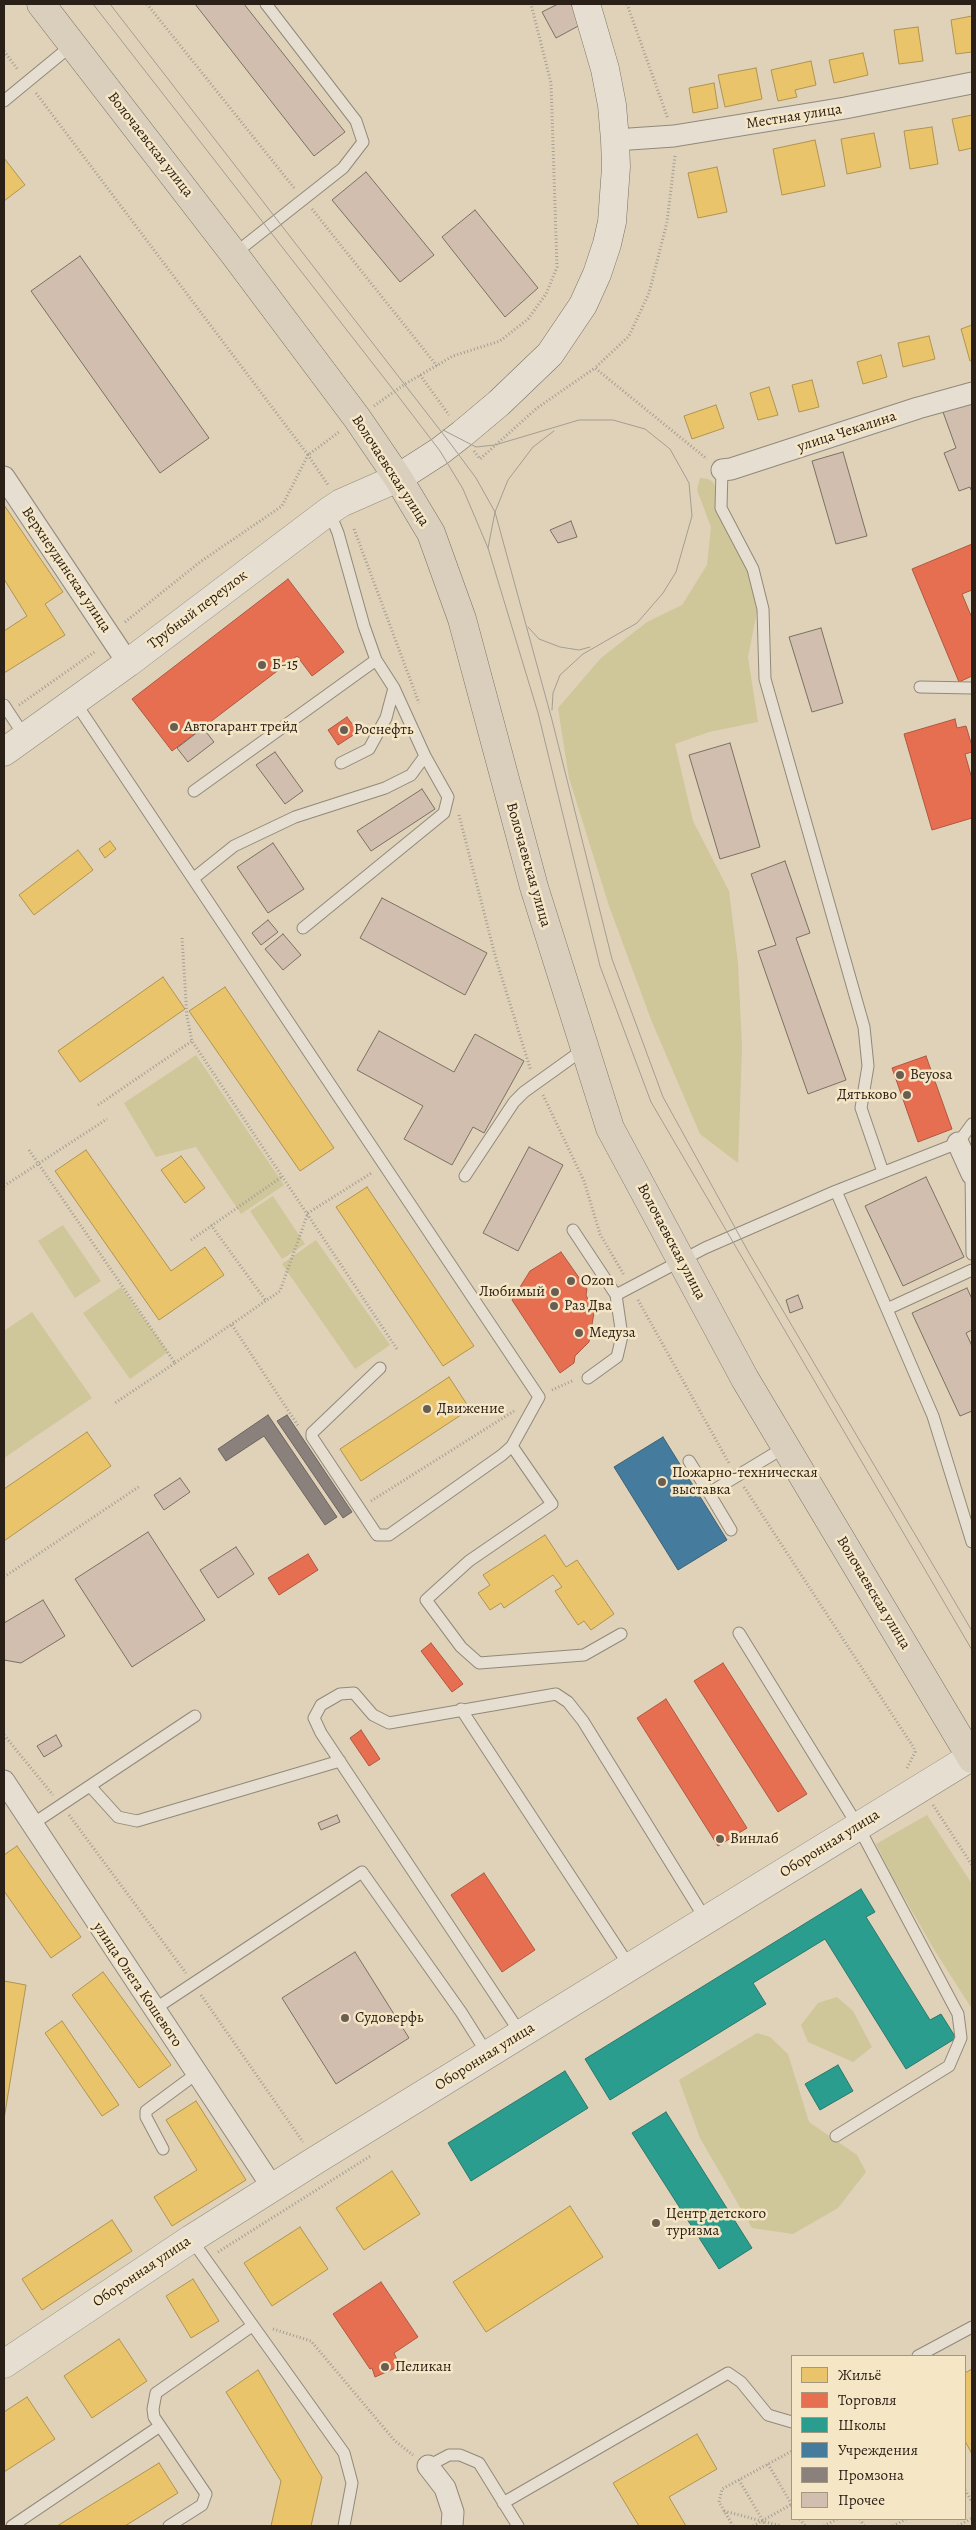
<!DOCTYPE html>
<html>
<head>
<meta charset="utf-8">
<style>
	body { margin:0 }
	#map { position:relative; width:976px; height:2530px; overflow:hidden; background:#dfd2b8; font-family:Alegreya,serif }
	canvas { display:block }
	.frame { position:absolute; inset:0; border:5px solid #2b2018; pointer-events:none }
	.legend { position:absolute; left:791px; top:2355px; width:175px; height:165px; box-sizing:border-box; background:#f5e6c6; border:1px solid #a49780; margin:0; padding:6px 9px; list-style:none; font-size:15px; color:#2b2018 }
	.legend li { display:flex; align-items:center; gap:10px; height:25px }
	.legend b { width:25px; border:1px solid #a49780 }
</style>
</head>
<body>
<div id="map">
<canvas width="976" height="2530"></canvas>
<div class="frame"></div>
<ul class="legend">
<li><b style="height:14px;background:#e9c46a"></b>Жильё</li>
<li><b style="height:14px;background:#e76f51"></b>Торговля</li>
<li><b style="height:14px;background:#2a9d8f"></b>Школы</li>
<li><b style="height:14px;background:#457b9d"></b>Учреждения</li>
<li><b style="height:14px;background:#8a817c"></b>Промзона</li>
<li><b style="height:14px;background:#d1beae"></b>Прочее</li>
</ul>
</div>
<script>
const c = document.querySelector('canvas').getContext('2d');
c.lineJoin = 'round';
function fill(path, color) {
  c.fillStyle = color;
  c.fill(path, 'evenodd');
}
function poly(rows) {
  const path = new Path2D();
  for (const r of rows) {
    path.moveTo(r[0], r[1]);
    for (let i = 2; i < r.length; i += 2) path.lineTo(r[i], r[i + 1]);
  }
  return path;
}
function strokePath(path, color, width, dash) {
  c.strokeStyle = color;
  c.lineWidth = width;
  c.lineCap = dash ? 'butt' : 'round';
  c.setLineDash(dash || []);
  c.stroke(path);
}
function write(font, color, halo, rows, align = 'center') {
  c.font = font + ' Alegreya,serif';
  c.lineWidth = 5;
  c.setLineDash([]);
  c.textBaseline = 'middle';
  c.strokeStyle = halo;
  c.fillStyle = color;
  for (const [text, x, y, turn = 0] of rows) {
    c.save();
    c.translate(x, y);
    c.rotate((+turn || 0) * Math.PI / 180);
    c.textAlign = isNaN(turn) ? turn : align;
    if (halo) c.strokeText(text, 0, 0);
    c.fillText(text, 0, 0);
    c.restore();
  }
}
fill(poly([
	[700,478,708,479,713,482,742,542,757,611,748,657,758,722,709,732,675,744,693,821,729,891,738,963,742,1047,738,1163,700,1134,652,1022,609,906,569,778,558,708,601,658,647,622,682,605,707,565,711,527,697,490],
	[196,1055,284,1185,241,1214,196,1147,156,1157,124,1103],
	[273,1196,305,1244,282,1259,250,1211],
	[63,1225,101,1281,75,1298,38,1241],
	[316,1240,390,1345,355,1369,282,1264],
	[121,1287,168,1352,130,1379,83,1313],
	[32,1312,92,1398,4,1458,4,1331],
	[927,1815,972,1884,972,2009,935,1951,893,1878,876,1844],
	[837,1997,853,2011,872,2047,853,2062,808,2042,801,2025,818,2003],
	[757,2033,770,2037,788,2054,809,2122,857,2155,866,2172,838,2208,793,2234,752,2228,700,2138,679,2080]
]), '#cfc69a');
const homes = poly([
	[972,16,972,52,956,54,951,20,972,16],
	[918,27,923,61,899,64,894,30,918,27],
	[863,53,868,75,834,83,829,60,863,53],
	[811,61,816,85,795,90,797,97,778,101,771,70,811,61],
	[756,68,762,99,725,107,718,75,756,68],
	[714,83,718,108,693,113,689,88,714,83],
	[972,115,972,148,959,151,952,119,972,115],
	[932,127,938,164,910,169,904,131,932,127],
	[874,133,881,167,847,174,841,139,874,133],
	[815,140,825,186,782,195,773,149,815,140],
	[4,158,25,185,4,201,4,158],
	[717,167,727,212,698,218,688,173,717,167],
	[972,325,972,360,970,361,961,329,972,325],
	[929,336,935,359,903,367,898,343,929,336],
	[881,355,887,377,863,384,857,362,881,355],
	[812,380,819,407,799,412,792,385,812,380],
	[769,387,778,415,758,420,750,393,769,387],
	[716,405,724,428,692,439,684,416,716,405],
	[4,505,63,592,45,604,65,635,4,673,4,631,27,616,4,579,4,505],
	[110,841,116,849,105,858,99,849,110,841],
	[78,850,93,870,34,915,19,895,78,850],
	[163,977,185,1009,80,1082,58,1051,163,977],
	[225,987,334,1148,300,1171,189,1011,225,987],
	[86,1150,171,1271,205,1247,224,1275,159,1320,55,1171,86,1150],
	[181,1156,205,1188,185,1203,161,1170,181,1156],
	[367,1187,474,1346,443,1366,336,1207,367,1187],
	[449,1377,470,1409,361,1481,340,1449,449,1377],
	[87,1432,111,1466,4,1541,4,1489,87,1432],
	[545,1535,566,1567,577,1560,614,1614,591,1630,584,1621,578,1625,555,1591,562,1587,553,1575,504,1608,501,1603,490,1610,478,1593,490,1585,483,1575,545,1535],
	[17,1846,81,1937,51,1958,4,1891,4,1855,17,1846],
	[103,1972,171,2065,139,2088,72,1995,103,1972],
	[4,1981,26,1985,4,2119,4,1981],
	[62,2021,119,2105,102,2116,45,2033,62,2021],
	[196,2101,246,2180,172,2226,154,2197,197,2170,166,2120,196,2101],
	[392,2171,420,2214,364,2250,336,2208,392,2171],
	[570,2206,603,2257,486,2332,453,2282,570,2206],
	[112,2220,132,2251,42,2310,22,2279,112,2220],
	[300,2227,328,2269,272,2306,244,2263,300,2227],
	[193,2279,219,2321,191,2338,166,2296,193,2279],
	[119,2339,147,2381,92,2418,64,2376,119,2339],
	[972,2369,972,2454,965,2441,965,2373,972,2369],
	[258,2370,322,2477,311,2526,271,2526,281,2481,226,2392,258,2370],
	[27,2397,55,2439,4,2472,4,2412,27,2397],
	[697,2434,717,2469,669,2497,686,2526,639,2526,613,2483,697,2434],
	[159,2463,178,2493,125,2526,57,2526,159,2463]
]);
fill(homes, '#e9c46a');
strokePath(homes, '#b09351', 1);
const shops = poly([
	[972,544,972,590,962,594,972,618,972,676,959,682,912,569,972,544],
	[288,579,344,652,312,676,297,656,172,751,132,699,288,579],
	[347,717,358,732,338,745,328,730,347,717],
	[955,719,957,728,966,726,972,746,972,752,965,754,972,779,972,818,932,830,904,734,955,719],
	[926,1056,952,1129,918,1142,892,1068,926,1056],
	[561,1252,587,1289,586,1295,594,1313,589,1342,575,1356,574,1363,560,1373,512,1300,530,1271,561,1252],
	[308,1554,318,1570,279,1595,268,1578,308,1554],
	[431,1643,463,1684,452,1692,421,1651,431,1643],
	[723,1663,807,1794,778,1812,694,1681,723,1663],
	[666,1699,747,1828,718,1846,637,1718,666,1699],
	[361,1730,380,1759,369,1766,350,1738,361,1730],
	[484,1873,535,1950,502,1972,451,1895,484,1873],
	[381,2282,418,2337,394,2353,400,2366,375,2377,372,2368,370,2369,333,2314,381,2282]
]);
fill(shops, '#e76f51');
strokePath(shops, '#af5740', 1);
const schools = poly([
	[861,1889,875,1912,866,1917,930,2020,941,2014,956,2038,906,2069,825,1939,753,1983,766,2004,610,2100,585,2059,861,1889],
	[838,2065,853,2091,820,2110,805,2084,838,2065],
	[565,2071,588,2108,471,2181,448,2143,565,2071],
	[666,2112,752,2248,719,2269,632,2133,666,2112]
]);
fill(schools, '#2a9d8f');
strokePath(schools, '#2a786b', 1);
const public = poly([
	[663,1437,727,1540,678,1570,614,1467,663,1437]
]);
fill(public, '#457b9d');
strokePath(public, '#3d6075', 1);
const industry = poly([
	[268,1415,337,1517,325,1525,264,1436,226,1461,218,1449,268,1415],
	[287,1415,352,1512,343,1518,277,1421,287,1415]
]);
fill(industry, '#8a817c');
strokePath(industry, '#6e645e', 1);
const building = poly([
	[195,4,244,4,345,132,314,156,195,4],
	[558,4,571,4,582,24,556,38,542,12,558,4],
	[366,172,434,255,400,282,332,200,366,172],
	[475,210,538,288,505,317,442,237,475,210],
	[80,256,209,438,160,473,31,291,80,256],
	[972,401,972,492,970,487,959,491,944,453,956,448,943,412,972,401],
	[843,452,867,536,836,544,812,461,843,452],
	[571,521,577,537,558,543,550,530,571,521],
	[821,628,843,703,812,712,789,637,821,628],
	[203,728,214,742,188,762,177,748,203,728],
	[730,743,760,847,720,859,689,755,730,743],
	[275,752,303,791,285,804,256,765,275,752],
	[422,789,435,809,371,851,357,831,422,789],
	[273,843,304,889,268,913,237,867,273,843],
	[785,861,810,933,796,938,846,1080,808,1094,758,951,776,945,751,874,785,861],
	[382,898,487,953,465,995,360,938,382,898],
	[268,920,278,932,261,945,252,933,268,920],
	[283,934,301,955,283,970,265,949,283,934],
	[379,1031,454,1072,475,1034,524,1061,484,1133,473,1127,452,1165,404,1139,423,1106,357,1070,379,1031],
	[529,1147,563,1165,518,1251,483,1233,529,1147],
	[926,1177,964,1257,903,1286,865,1206,926,1177],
	[967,1288,972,1299,972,1330,966,1333,972,1346,972,1411,960,1416,912,1313,967,1288],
	[798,1295,803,1308,790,1313,786,1300,798,1295],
	[180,1478,190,1492,164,1510,154,1495,180,1478],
	[148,1532,205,1620,132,1667,75,1579,148,1532],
	[236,1547,254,1574,218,1598,200,1570,236,1547],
	[43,1600,65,1636,21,1663,4,1660,4,1623,43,1600],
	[56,1735,62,1746,44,1757,37,1746,56,1735],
	[337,1815,340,1822,321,1830,318,1823,337,1815],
	[355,1952,409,2038,336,2084,282,1998,355,1952]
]);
fill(building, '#d1beae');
strokePath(building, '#797163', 1);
const service = poly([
	[4,101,72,45],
	[234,254,343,168,363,142,356,121,266,4],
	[722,470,721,508,753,569,763,609,765,679,864,1027,868,1066,861,1108,883,1172],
	[920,687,972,688],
	[75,702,539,1397,512,1446,502,1455,389,1535,377,1535,312,1437,312,1433,380,1368],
	[4,705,25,737],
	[341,763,369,749,386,718,394,688],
	[194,791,376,660],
	[194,878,234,846,295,817,385,788,411,775,425,756],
	[303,928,444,813,448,797,425,756,394,688,376,660,364,626,338,533,329,511],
	[971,1173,972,1254],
	[465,1176,514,1102,524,1092,584,1049],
	[836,1191,933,1416,972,1542],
	[573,1230,616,1295,622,1336,617,1357,588,1378],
	[616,1295,705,1248,836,1191,958,1143,972,1124],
	[887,1309,972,1270],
	[512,1446,552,1504,469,1561,426,1600,461,1647,479,1663,584,1655,621,1634],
	[689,1461,709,1493],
	[731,1530,709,1493,785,1447],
	[739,1633,858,1826,958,2014,961,2038,949,2066,836,2136],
	[461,1709,630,1967],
	[90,1786,118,1817,137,1821,340,1761],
	[31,1825,195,1716],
	[153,2010,362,1872,461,2012,488,2055],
	[521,2034,321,1733,314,1718,321,1705,340,1694,354,1693,373,1715,389,1723,556,1694,568,1702,583,1721,706,1920],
	[163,2149,146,2117,146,2111,196,2074],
	[191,2239,344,2453,352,2483,344,2526],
	[918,2356,972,2327],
	[428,2466,449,2455,460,2455,479,2463,518,2526],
	[503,2503,728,2373,741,2382,768,2415,792,2422],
	[12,2526,160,2426],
	[169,2526,202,2505,206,2494,154,2417,153,2409,156,2393,252,2326]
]);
const minor = poly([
	[615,140,674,136,845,108,972,83],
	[722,470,731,469,918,408,972,393],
	[4,477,128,663],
	[958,1143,972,1174],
	[4,1781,273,2188],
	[428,2466,445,2488,453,2512,452,2526]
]);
const tertiary = poly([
	[4,752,128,663,329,511,341,503,398,478],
	[4,2364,191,2239,316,2160,971,1757]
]);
const secondary = poly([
	[398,478,440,451,462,434,499,403,550,354,583,305,597,274,607,244,612,222,616,167,615,140,612,105,605,69,586,4]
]);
const primary = poly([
	[41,4,234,254,357,418,398,478,431,533,462,619,534,887,610,1128,745,1379,972,1759]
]);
strokePath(service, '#918979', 13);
strokePath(minor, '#918979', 23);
strokePath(tertiary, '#918979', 29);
strokePath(secondary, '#797163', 29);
strokePath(primary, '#797163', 29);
strokePath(poly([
	[147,4,295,189],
	[627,4,668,119],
	[4,51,18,70],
	[36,93,308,455,339,432],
	[675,156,667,222,649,293,629,336,595,368,707,459],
	[312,209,437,366],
	[420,375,449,415],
	[374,406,405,384,453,356,500,341,528,319,546,294,557,267,551,83,531,4],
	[474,451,480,459,537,408,595,368],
	[354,529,419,703],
	[125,622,200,562,282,506,308,455,328,485],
	[19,705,96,651],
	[459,815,496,959,531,1071],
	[182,938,187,1017,192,1041,397,1349],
	[543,1095,584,1181,600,1234,624,1275],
	[98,1105,192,1041],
	[29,1150,175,1363,115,1403],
	[4,1186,107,1119],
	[211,1225,266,1301],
	[191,1240,283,1176],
	[638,1300,730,1465],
	[232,1325,299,1427],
	[175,1363,280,1291,308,1213,373,1172],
	[552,1390,574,1380],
	[744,1487,914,1748,915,1752,907,1768],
	[371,1501,514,1411],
	[4,1577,140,1486],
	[4,1735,53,1795],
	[933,1805,972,1865],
	[69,1815,186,1973],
	[201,1995,303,2142],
	[218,2252,372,2155],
	[273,2329,311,2341,395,2441,413,2455],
	[768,2464,792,2505],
	[739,2480,766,2526],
	[965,2490,972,2502],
	[724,2511,781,2526],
	[800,2519,805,2526],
	[860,2519,864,2526],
	[733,2526,719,2502,722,2489,792,2451],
	[753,2526,792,2504],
	[824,2526,837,2519],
	[893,2526,906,2519],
	[958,2526,972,2518]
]), '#a39d93', 3, [1, 2.5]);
strokePath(service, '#e5ded1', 11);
strokePath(minor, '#e5ded1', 21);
strokePath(tertiary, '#e5ded1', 28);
strokePath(secondary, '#e5ded1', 28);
strokePath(primary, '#d9cfbc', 28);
strokePath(poly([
	[93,4,395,392,440,451,463,489,488,548,538,713,600,966,651,1102,972,1650],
	[110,4,450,443,476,478,495,512,552,720,612,959,663,1097,749,1253,972,1631],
	[443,430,476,447,495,445,579,420,613,420,645,429,670,449,689,483,692,516,676,572,663,593,637,623,583,654,560,675,553,693,552,710],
	[488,548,495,512,508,480,533,447,554,431],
	[528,627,539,639,560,647,579,650,590,647]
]), '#a39d93', 1);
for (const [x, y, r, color] of [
	[262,665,5,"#6a5e50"],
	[174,727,5,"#6a5e50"],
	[344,730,5,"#6a5e50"],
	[900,1075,5,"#6a5e50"],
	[907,1095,5,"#6a5e50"],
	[571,1281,5,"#6a5e50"],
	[555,1292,5,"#6a5e50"],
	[554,1306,5,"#6a5e50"],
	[579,1333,5,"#6a5e50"],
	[427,1409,5,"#6a5e50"],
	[662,1482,5,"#6a5e50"],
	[720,1839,5,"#6a5e50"],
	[345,2018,5,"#6a5e50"],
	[656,2223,5,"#6a5e50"],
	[385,2367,5,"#6a5e50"]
]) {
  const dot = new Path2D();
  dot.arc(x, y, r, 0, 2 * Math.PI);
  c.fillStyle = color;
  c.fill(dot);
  strokePath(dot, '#f5e6c6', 2);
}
write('15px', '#2b2018', '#f5e6c6', [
	["Местная улица",794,117,-9],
	["Волочаевская улица",150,145,52],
	["улица Чекалина",847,432,-18],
	["Волочаевская улица",390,471,57],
	["Верхнеудинская улица",66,570,56],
	["Трубный переулок",198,610,-37],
	["Волочаевская улица",528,865,74],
	["Волочаевская улица",671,1242,62],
	["Волочаевская улица",873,1593,59],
	["Оборонная улица",830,1844,-32],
	["улица Олега Кошевого",137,1985,56],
	["Оборонная улица",485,2057,-32],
	["Оборонная улица",142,2272,-34]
]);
write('15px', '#2b2018', '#f5e6c6', [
	["Б-15",272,665],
	["Автогарант трейд",184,727],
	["Роснефть",354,730],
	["Beyosa",910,1075],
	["Дятьково",897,1095,"right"],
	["Ozon",581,1281],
	["Любимый",545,1292,"right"],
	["Раз Два",564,1306],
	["Медуза",589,1333],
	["Движение",437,1409],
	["Пожарно-техническая",672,1473],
	["выставка",672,1490],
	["Винлаб",730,1839],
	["Судоверфь",355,2018],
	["Центр детского",666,2214],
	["туризма",666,2231],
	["Пеликан",395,2367]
], 'left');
</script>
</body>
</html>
